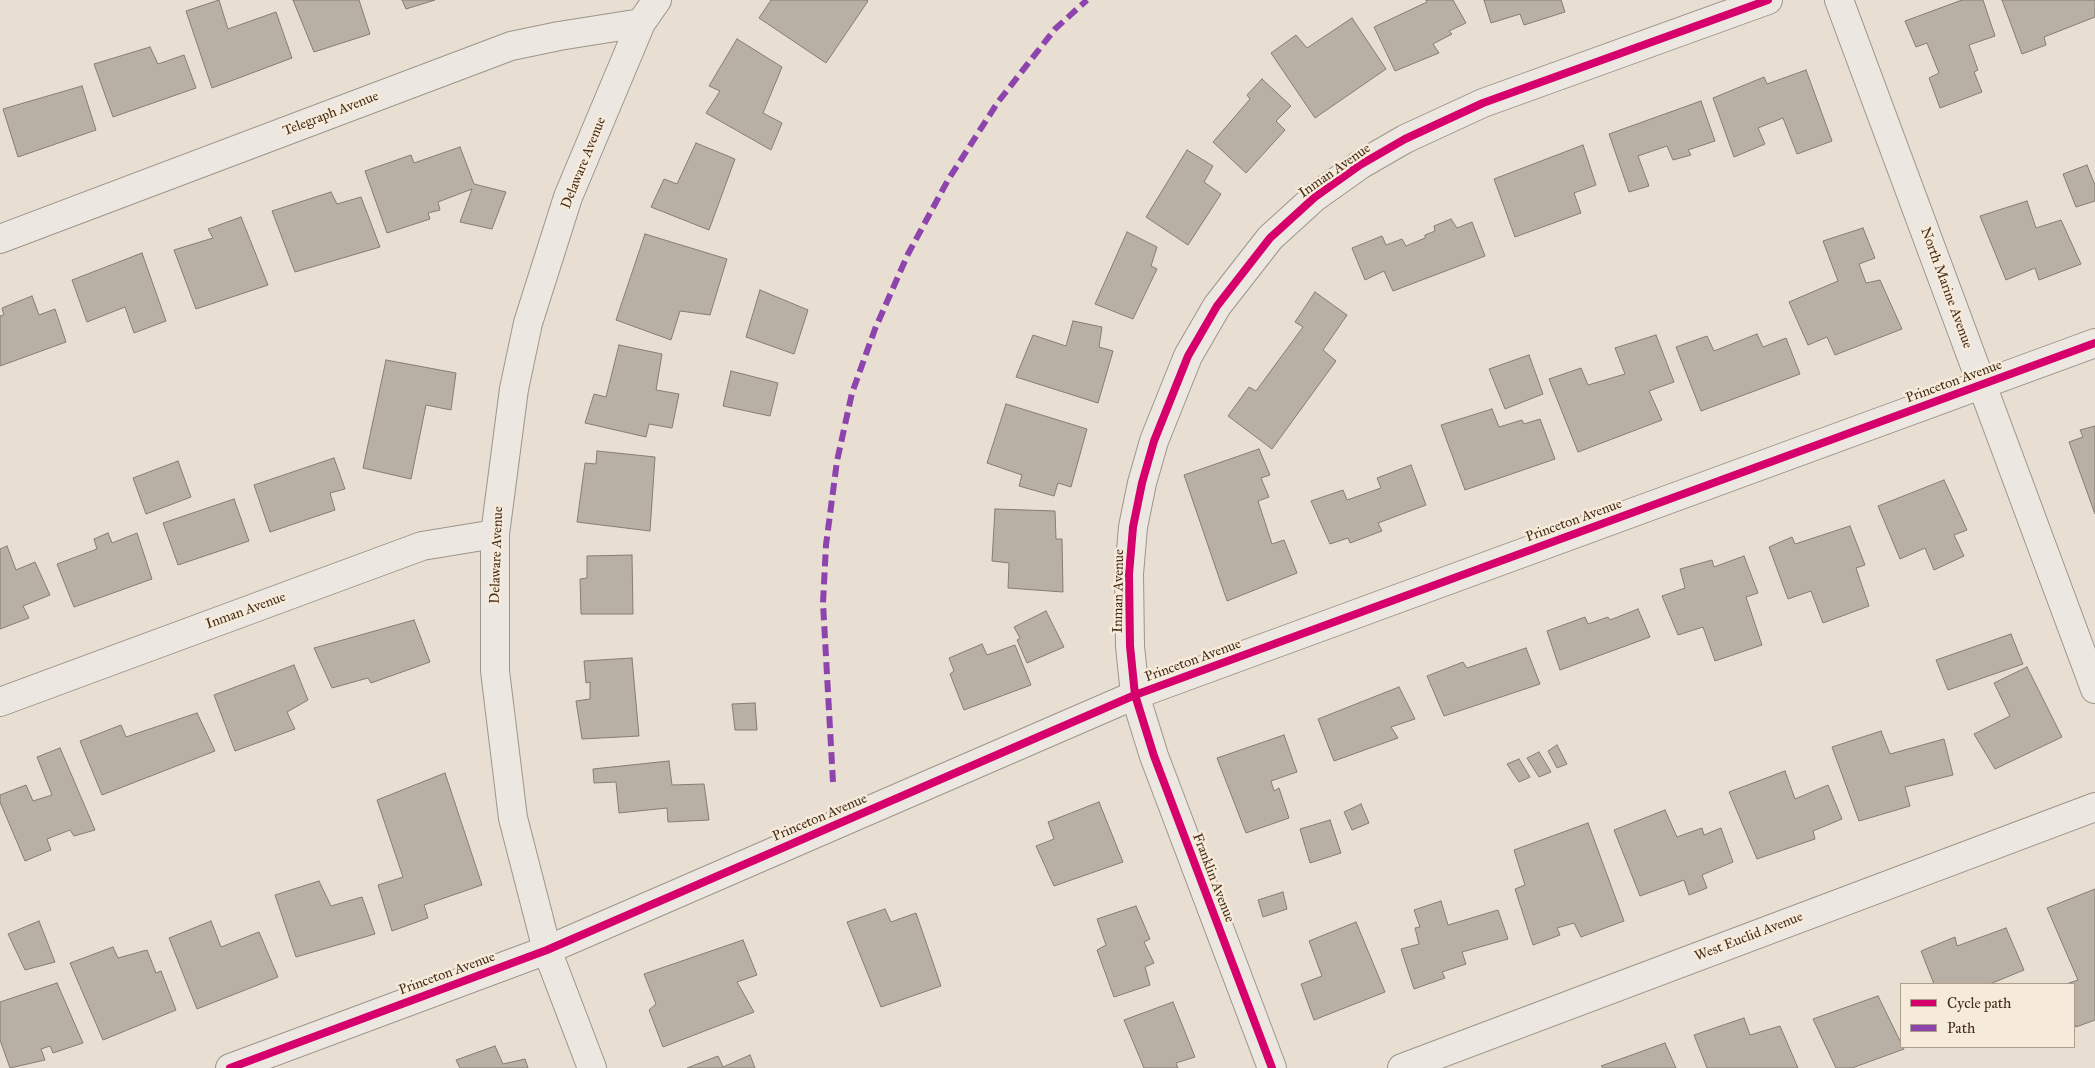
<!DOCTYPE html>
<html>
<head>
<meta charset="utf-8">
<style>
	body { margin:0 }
	#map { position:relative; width:2095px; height:1068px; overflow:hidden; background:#e8ded1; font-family:"IM FELL Great Primer",serif }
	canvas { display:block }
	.legend { position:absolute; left:1900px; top:983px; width:175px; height:65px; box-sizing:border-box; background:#f6eadb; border:1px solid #af9e8c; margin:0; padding:6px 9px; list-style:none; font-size:15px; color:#442c16 }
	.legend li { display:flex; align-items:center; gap:10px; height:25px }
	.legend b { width:25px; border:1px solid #af9e8c }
</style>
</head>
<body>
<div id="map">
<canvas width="2095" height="1068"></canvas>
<ul class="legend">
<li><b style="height:6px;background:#d6006c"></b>Cycle path</li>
<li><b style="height:6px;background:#8e44ad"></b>Path</li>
</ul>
</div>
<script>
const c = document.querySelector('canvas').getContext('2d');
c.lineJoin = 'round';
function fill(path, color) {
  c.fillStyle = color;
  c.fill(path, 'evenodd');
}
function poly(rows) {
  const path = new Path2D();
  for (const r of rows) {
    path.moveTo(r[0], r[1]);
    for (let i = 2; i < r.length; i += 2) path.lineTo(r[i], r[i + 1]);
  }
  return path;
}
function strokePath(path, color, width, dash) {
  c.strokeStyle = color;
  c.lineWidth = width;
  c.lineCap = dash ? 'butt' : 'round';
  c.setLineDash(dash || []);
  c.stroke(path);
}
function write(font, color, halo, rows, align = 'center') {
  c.font = font + ' "IM FELL Great Primer",serif';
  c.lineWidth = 5;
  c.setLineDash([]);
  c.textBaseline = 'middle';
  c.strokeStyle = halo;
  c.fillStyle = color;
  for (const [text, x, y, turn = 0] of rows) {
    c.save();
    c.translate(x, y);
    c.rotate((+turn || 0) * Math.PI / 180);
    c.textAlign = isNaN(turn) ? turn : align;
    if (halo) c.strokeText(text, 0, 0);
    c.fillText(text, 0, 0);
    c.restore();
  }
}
const building = poly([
	[219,0,228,29,276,12,292,58,212,88,186,11,219,0],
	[293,0,359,0,370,34,314,52,293,0],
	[402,0,435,0,406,9,402,0],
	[771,0,867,0,868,1,826,63,759,18,771,0],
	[1426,0,1453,0,1466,23,1449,31,1452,34,1433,44,1439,53,1395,71,1374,27,1427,2,1426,0],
	[1484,0,1561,0,1565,12,1524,25,1520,14,1491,23,1484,0],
	[1962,0,1983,0,1995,36,1969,45,1978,70,1974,72,1982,92,1940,108,1929,78,1939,73,1927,43,1916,47,1905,21,1962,0],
	[2002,0,2095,0,2095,17,2044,37,2046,45,2022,54,2002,0],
	[1352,18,1386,69,1315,118,1271,53,1296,35,1307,48,1352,18],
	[737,39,782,67,763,113,782,123,771,150,706,113,720,91,709,86,737,39],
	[150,47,158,64,184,55,196,88,113,117,94,64,150,47],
	[1806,70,1832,141,1797,154,1783,118,1758,128,1765,144,1734,157,1713,98,1764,77,1767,84,1806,70],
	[1262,79,1291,106,1276,121,1285,130,1246,173,1213,142,1250,99,1247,95,1262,79],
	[82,86,96,130,18,157,3,109,82,86],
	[1701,101,1715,141,1688,150,1691,155,1673,160,1667,146,1638,156,1649,186,1629,192,1609,134,1701,101],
	[696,143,735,159,709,230,651,207,664,179,677,184,696,143],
	[1583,145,1596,185,1574,193,1581,213,1515,237,1494,179,1583,145],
	[460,147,474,184,506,192,492,229,460,222,472,189,438,202,440,210,428,213,430,219,387,233,365,171,411,155,414,163,460,147],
	[1187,150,1213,166,1204,182,1221,194,1188,245,1146,217,1187,150],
	[2087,165,2095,185,2095,201,2076,207,2063,174,2087,165],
	[331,192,337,204,361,197,380,247,295,272,272,211,331,192],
	[2027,201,2036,228,2061,220,2081,264,2039,280,2035,268,2006,280,1980,216,2027,201],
	[241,217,268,285,196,309,174,250,213,238,208,229,241,217],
	[1451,219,1457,228,1472,222,1485,256,1393,291,1384,271,1365,280,1352,248,1382,236,1386,245,1402,239,1406,246,1425,238,1425,235,1435,231,1434,226,1451,219],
	[1863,228,1875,258,1859,264,1866,283,1880,280,1902,329,1835,355,1827,337,1808,345,1789,302,1838,281,1823,241,1863,228],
	[1127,232,1157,247,1151,266,1157,269,1133,319,1095,304,1127,232],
	[645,234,727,259,710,315,680,311,671,340,616,320,645,234],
	[142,253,166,321,134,333,125,307,87,322,72,280,142,253],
	[760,290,808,310,794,354,746,337,760,290],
	[1315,292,1347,315,1323,350,1336,361,1272,449,1228,416,1249,387,1256,391,1303,327,1295,322,1315,292],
	[32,296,39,315,55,309,66,342,0,366,0,316,4,315,2,308,32,296],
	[1073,321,1102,327,1099,347,1113,351,1098,403,1016,377,1033,335,1066,346,1073,321],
	[1757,334,1763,347,1786,338,1800,374,1701,411,1676,347,1707,336,1714,351,1757,334],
	[1656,335,1674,382,1649,391,1662,420,1578,452,1549,379,1581,368,1588,385,1625,374,1615,348,1656,335],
	[619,345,662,354,656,390,679,394,672,428,649,424,646,437,585,423,594,394,606,397,619,345],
	[1529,355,1543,394,1505,409,1489,369,1529,355],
	[386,360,456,373,451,410,426,405,411,479,363,468,386,360],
	[731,371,778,383,770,416,723,406,731,371],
	[1006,404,1087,429,1071,487,1058,483,1054,496,1019,486,1022,475,987,463,1006,404],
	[1492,409,1499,427,1522,420,1524,424,1540,419,1555,459,1465,490,1441,425,1492,409],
	[2095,426,2095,514,2069,442,2083,437,2080,430,2095,426],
	[1259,449,1270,475,1261,478,1269,497,1258,501,1272,544,1284,540,1297,573,1227,601,1184,475,1259,449],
	[597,451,655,457,650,531,577,522,585,463,596,464,597,451],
	[334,458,345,489,330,493,335,510,270,532,254,485,334,458],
	[178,461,191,497,146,514,133,478,178,461],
	[1411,465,1426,505,1378,523,1382,531,1350,543,1348,538,1330,544,1311,501,1343,490,1347,500,1381,488,1377,478,1411,465],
	[1944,480,1967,530,1954,535,1964,556,1934,570,1925,548,1900,559,1878,506,1944,480],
	[234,499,249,541,178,565,163,523,234,499],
	[995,509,1055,511,1056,539,1062,539,1063,592,1008,588,1009,563,992,561,995,509],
	[1850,526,1865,565,1856,568,1869,606,1823,623,1811,591,1788,599,1769,547,1792,537,1795,544,1850,526],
	[108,533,112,543,137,533,152,579,74,607,57,564,97,549,94,539,108,533],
	[7,546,16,570,35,562,50,595,23,606,29,618,0,629,0,549,7,546],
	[632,555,633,614,581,614,580,579,587,578,587,556,632,555],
	[1744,556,1758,593,1746,597,1762,645,1715,661,1703,627,1678,635,1662,596,1685,588,1680,569,1712,560,1714,567,1744,556],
	[1638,609,1650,637,1560,670,1547,631,1585,617,1588,624,1608,617,1610,620,1638,609],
	[1046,611,1064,647,1027,663,1017,640,1020,638,1014,627,1046,611],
	[414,620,430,662,371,683,368,678,332,688,314,648,414,620],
	[2011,634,2023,664,1948,690,1936,660,2011,634],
	[982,644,987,655,1015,645,1031,685,964,710,950,674,954,671,949,658,982,644],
	[1526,648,1540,684,1444,716,1427,676,1463,662,1467,668,1526,648],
	[632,658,639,736,582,739,576,701,590,699,590,682,586,683,584,661,632,658],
	[294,665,308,700,287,712,295,729,235,751,214,695,294,665],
	[2027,667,2062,737,1995,769,1974,734,2010,716,1994,683,2027,667],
	[1399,687,1415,719,1391,727,1398,738,1334,761,1318,719,1399,687],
	[755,703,757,730,735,730,732,704,755,703],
	[197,713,215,751,102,795,80,741,121,725,126,737,197,713],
	[1881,731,1890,754,1944,739,1953,775,1905,787,1910,806,1859,821,1832,747,1881,731],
	[1284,735,1297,772,1271,781,1274,791,1279,788,1289,818,1246,833,1217,758,1284,735],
	[1557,745,1567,764,1557,768,1548,751,1557,745],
	[60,748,95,830,74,836,70,830,47,839,51,850,25,861,0,802,0,795,26,785,33,801,52,795,37,757,60,748],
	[1539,752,1551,772,1539,777,1527,758,1539,752],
	[1519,759,1530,777,1519,782,1507,764,1519,759],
	[669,761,672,785,704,784,709,820,668,822,667,808,619,813,616,782,594,783,593,769,669,761],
	[1785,771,1795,799,1828,785,1842,819,1813,831,1815,839,1757,859,1729,792,1785,771],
	[445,773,482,885,424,905,428,918,392,931,378,885,403,877,377,800,445,773],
	[1099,802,1123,862,1054,886,1036,846,1054,839,1048,822,1099,802],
	[1361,804,1369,823,1352,830,1344,812,1361,804],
	[1665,810,1677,837,1702,828,1704,835,1721,828,1733,862,1702,875,1707,888,1689,895,1684,880,1640,896,1614,830,1665,810],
	[1330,820,1341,853,1310,863,1300,829,1330,820],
	[1588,823,1624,921,1581,937,1574,923,1557,928,1560,935,1533,945,1515,889,1525,885,1514,850,1588,823],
	[319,881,331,906,362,897,375,934,296,957,275,895,319,881],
	[2095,889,2095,1020,2076,1027,2074,1023,2074,984,2066,984,2078,980,2047,908,2095,889],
	[1283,892,1287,909,1263,917,1258,900,1283,892],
	[1441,901,1448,925,1498,910,1508,939,1462,952,1466,964,1442,972,1445,978,1414,989,1401,949,1419,944,1415,928,1420,927,1414,910,1441,901],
	[1136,906,1150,939,1144,942,1154,963,1145,967,1150,985,1114,997,1097,950,1106,945,1097,919,1136,906],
	[885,909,891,922,916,913,941,986,881,1007,847,922,885,909],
	[39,921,55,962,25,970,8,934,39,921],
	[211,921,221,947,259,932,278,977,197,1009,169,938,211,921],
	[1356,922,1385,992,1314,1020,1301,984,1322,976,1309,941,1356,922],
	[2006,928,2024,970,1990,984,1934,984,1921,951,1955,937,1957,946,2006,928],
	[743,940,757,975,737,982,754,1012,663,1047,649,1010,656,1004,644,974,743,940],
	[113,947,118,958,147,950,156,973,161,971,176,1010,103,1040,70,963,113,947],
	[57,983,83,1043,53,1053,50,1046,41,1049,45,1060,10,1068,0,1040,0,1002,57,983],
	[1878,996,1904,1049,1852,1068,1836,1068,1813,1019,1878,996],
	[1173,1002,1195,1057,1176,1063,1178,1068,1144,1068,1124,1020,1173,1002],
	[1744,1018,1750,1035,1780,1026,1798,1068,1707,1068,1694,1035,1744,1018],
	[1665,1043,1676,1068,1603,1068,1601,1066,1665,1043],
	[495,1046,503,1064,525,1059,528,1068,460,1068,456,1060,495,1046],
	[750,1055,755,1068,687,1068,718,1056,723,1067,750,1055]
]);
fill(building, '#b8afa5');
strokePath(building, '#867d72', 1);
const minor = poly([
	[1839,0,2095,689],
	[0,239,511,46,559,36,641,23,657,0],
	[0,702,422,546,495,534],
	[230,1068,547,950,1135,695,2095,343],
	[592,1068,547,950,513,818,495,671,495,534,514,389,528,323,568,197,641,23],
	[1272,1068,1154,756,1135,695,1130,646,1129,574,1133,527,1142,483,1154,441,1188,356,1217,306,1270,238,1315,197,1360,165,1405,139,1483,103,1768,0],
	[1402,1068,2095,807]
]);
strokePath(minor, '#9d958b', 30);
strokePath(minor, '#ece7e1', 28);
strokePath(poly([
	[833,782,823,603,826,545,837,461,852,393,875,329,908,254,948,180,998,102,1055,29,1087,0]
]), '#8e44ad', 6, [12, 6]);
strokePath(poly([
	[230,1068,547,950,1135,695,2095,343],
	[1272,1068,1154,756,1135,695,1130,646,1129,574,1133,527,1142,483,1154,441,1188,356,1217,306,1270,238,1315,197,1360,165,1405,139,1483,103,1768,0]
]), '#d6006c', 8);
write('14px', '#442c16', '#f6eadb', [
	["Telegraph Avenue",331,114,-21],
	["Delaware Avenue",584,163,-68],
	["Inman Avenue",1335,171,-35],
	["North Marine Avenue",1946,288,70],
	["Princeton Avenue",1954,382,-20],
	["Princeton Avenue",1574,521,-20],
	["Delaware Avenue",497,555,-88],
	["Inman Avenue",1119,591,-89],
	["Inman Avenue",246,611,-20],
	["Princeton Avenue",1193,661,-20],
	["Princeton Avenue",820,818,-23],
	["Franklin Avenue",1213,878,69],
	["West Euclid Avenue",1749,937,-21],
	["Princeton Avenue",447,974,-20]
]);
</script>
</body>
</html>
